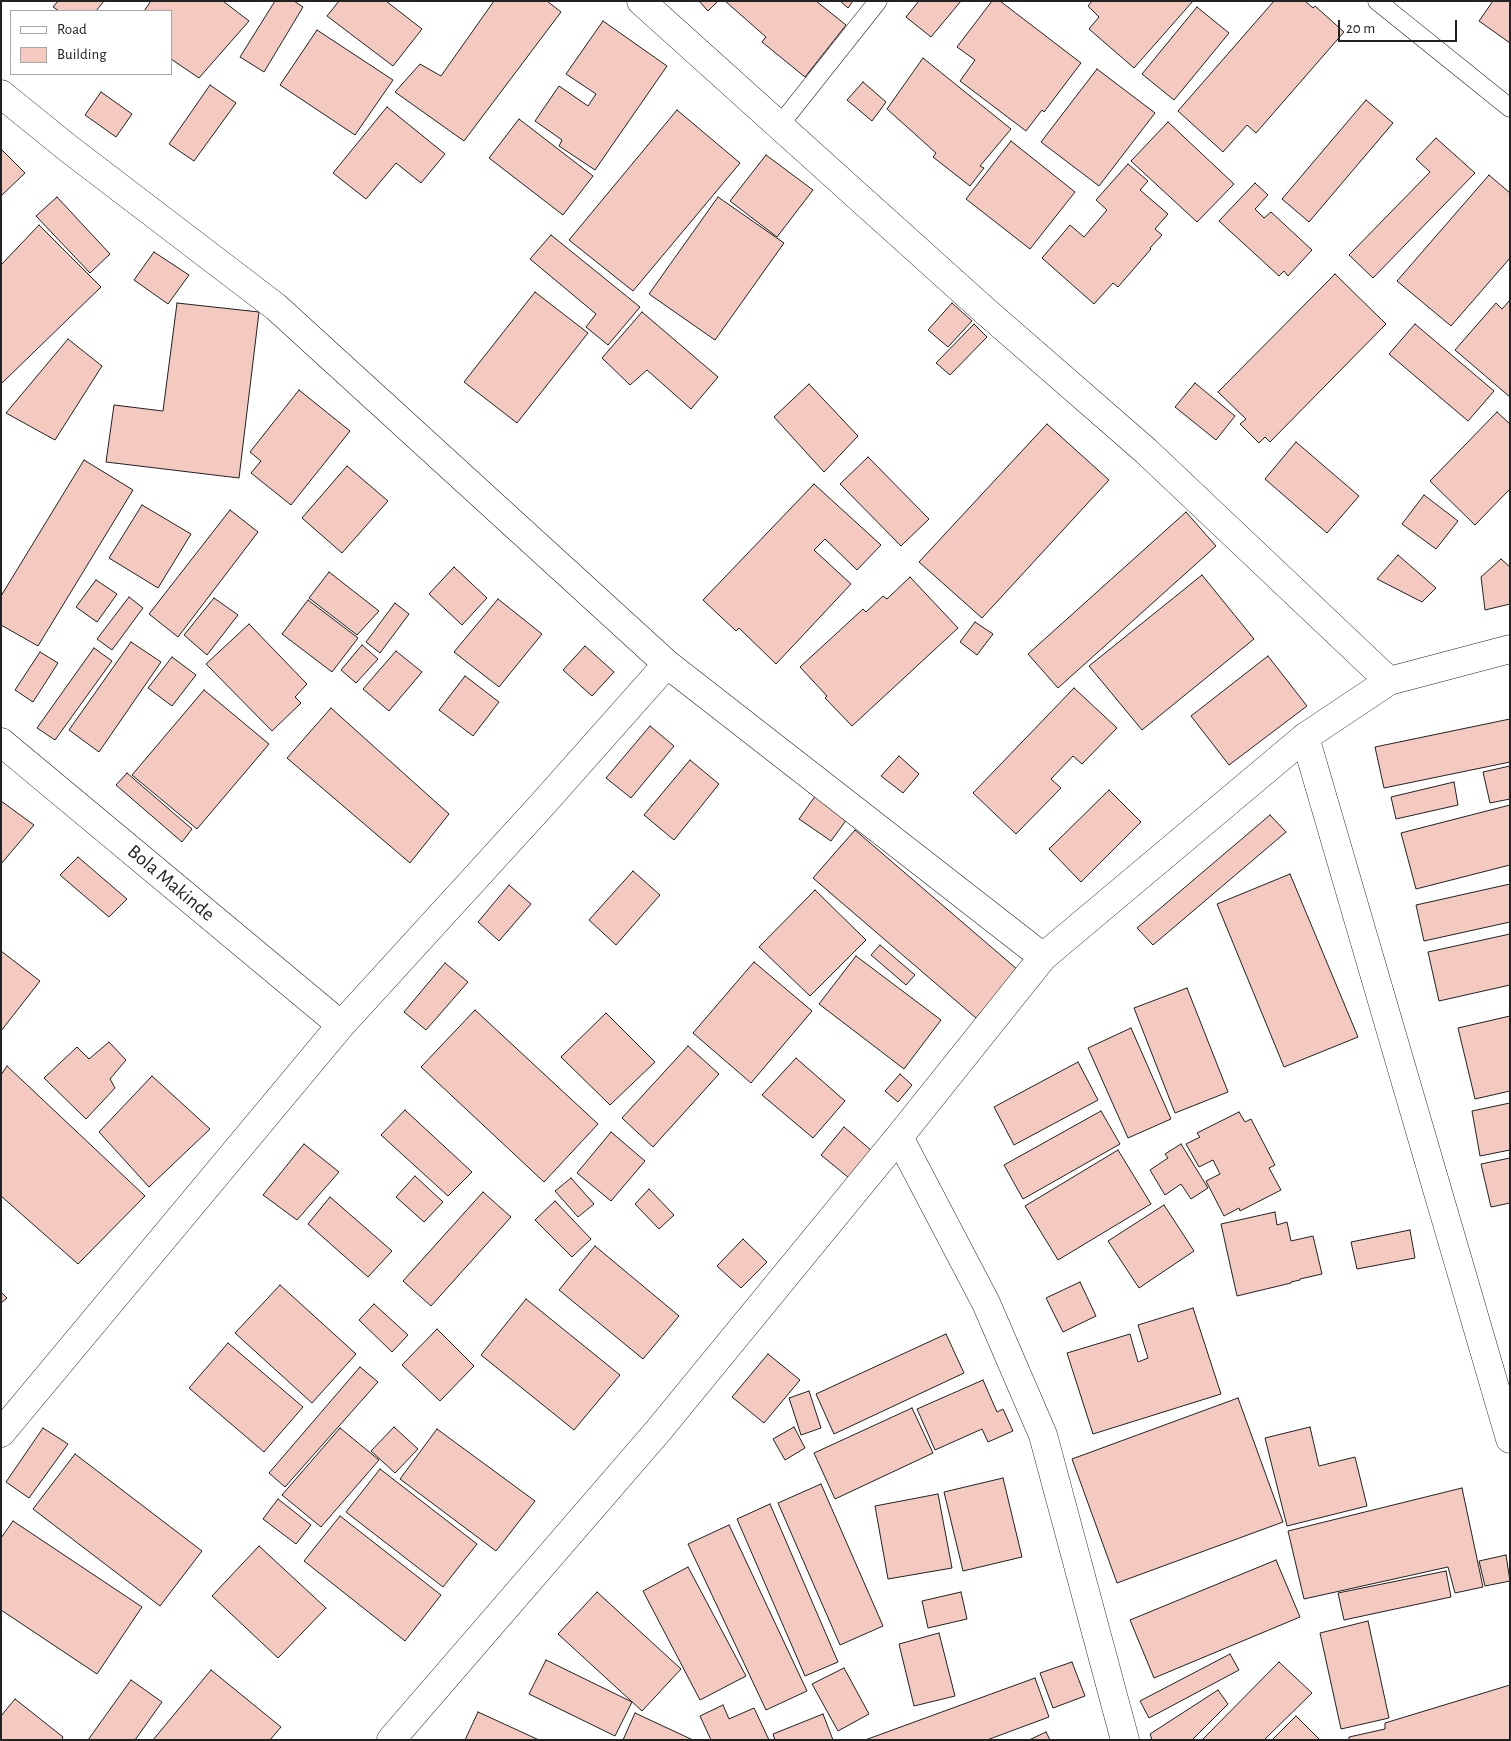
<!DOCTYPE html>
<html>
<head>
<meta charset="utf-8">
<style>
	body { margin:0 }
	#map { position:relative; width:1511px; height:1741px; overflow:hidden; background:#fff; font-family:"Alegreya Sans",sans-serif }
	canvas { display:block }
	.frame { position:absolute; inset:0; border:2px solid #222; pointer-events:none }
	.legend { position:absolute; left:10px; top:10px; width:162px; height:65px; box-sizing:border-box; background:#fff; border:1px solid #a7a7a7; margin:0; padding:6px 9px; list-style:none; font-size:15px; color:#222 }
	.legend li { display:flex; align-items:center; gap:10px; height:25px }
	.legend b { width:25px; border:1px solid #a7a7a7 }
	.scale { position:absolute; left:1338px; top:20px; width:119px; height:22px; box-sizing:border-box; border:2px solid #222; border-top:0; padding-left:6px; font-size:15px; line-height:18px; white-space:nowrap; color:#222; -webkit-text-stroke:4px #fff; paint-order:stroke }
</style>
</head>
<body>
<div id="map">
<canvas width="1511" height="1741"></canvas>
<div class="frame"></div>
<ul class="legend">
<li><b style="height:6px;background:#fff"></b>Road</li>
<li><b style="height:14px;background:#f3c9c0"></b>Building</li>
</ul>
<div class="scale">20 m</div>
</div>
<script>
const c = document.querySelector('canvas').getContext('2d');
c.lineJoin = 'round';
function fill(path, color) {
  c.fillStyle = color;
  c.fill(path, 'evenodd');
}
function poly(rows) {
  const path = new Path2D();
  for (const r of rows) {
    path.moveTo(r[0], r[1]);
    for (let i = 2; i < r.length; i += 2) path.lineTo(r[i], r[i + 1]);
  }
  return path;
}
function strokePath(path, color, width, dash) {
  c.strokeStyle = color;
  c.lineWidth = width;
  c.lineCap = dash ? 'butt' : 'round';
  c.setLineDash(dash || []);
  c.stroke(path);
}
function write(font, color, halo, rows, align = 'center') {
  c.font = font + ' "Alegreya Sans",sans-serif';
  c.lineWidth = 4;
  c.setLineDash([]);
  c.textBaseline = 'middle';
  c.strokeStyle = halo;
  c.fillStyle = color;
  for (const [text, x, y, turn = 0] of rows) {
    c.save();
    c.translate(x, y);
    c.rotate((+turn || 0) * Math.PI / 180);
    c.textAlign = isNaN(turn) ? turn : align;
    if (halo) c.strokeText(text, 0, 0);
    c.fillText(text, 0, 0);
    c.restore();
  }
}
const building = poly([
	[58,1,104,1,96,11,59,11,53,7,58,1],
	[151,1,223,1,249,21,199,78,171,59,171,11,144,11,151,1],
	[275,1,294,1,303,7,264,72,240,57,275,1],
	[339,1,386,1,422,29,393,66,327,16,339,1],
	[494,1,547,1,561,12,464,141,395,92,420,64,441,76,494,1],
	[699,1,718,1,708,11,699,1],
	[725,1,816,1,846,25,805,77,762,42,766,37,725,1],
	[840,1,853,1,848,8,840,1],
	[919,1,961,1,931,37,906,17,919,1],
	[992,1,1000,1,1081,63,1044,112,1042,110,1026,131,960,81,975,60,957,47,992,1],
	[1092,1,1193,1,1134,68,1089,29,1099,17,1088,6,1092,1],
	[1274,1,1305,1,1313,8,1315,6,1344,32,1256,133,1247,125,1223,152,1178,111,1274,1],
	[1493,1,1510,1,1510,43,1479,21,1493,1],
	[1197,7,1229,33,1174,100,1142,74,1197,7],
	[603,21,667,66,595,170,559,146,562,140,535,121,559,86,588,106,596,94,566,74,603,21],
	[317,30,393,80,355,135,280,85,317,30],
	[923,58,1011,129,980,166,984,168,970,186,933,157,936,153,887,109,923,58],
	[1097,69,1155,113,1099,186,1041,142,1097,69],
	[863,82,886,102,872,121,847,100,863,82],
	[210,85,236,103,194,161,169,144,210,85],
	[101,92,132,114,116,137,85,115,101,92],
	[1366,100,1393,123,1309,222,1282,199,1366,100],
	[387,107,445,154,421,183,396,163,366,199,333,173,387,107],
	[677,110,740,163,633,291,569,240,677,110],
	[519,119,593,176,563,215,489,158,519,119],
	[1168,122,1234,184,1197,222,1131,161,1168,122],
	[1436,138,1475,173,1373,278,1349,255,1430,172,1416,159,1436,138],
	[1011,141,1075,192,1030,249,966,199,1011,141],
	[1,149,25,173,1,196,1,149],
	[766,155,813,190,777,237,730,201,766,155],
	[1128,164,1148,181,1140,190,1168,214,1155,229,1162,235,1150,248,1151,249,1118,287,1113,283,1094,304,1042,258,1070,225,1084,237,1107,210,1096,200,1128,164],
	[1489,175,1510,193,1510,258,1451,326,1397,281,1489,175],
	[1255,183,1268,195,1255,209,1264,218,1271,212,1312,250,1288,276,1284,271,1279,276,1219,221,1255,183],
	[57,197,110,254,90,273,36,216,57,197],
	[718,197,784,243,715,340,649,294,718,197],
	[39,225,101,287,1,384,1,265,39,225],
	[551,235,640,307,608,345,586,327,596,314,530,259,551,235],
	[154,252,189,275,168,304,134,280,154,252],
	[1335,274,1386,324,1270,442,1265,437,1259,443,1240,424,1246,419,1218,392,1335,274],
	[535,292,588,333,517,423,464,382,535,292],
	[1510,300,1510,397,1455,350,1496,303,1502,309,1510,300],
	[177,303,259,312,239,478,106,462,114,405,163,411,177,303],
	[952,303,972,321,948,347,928,330,952,303],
	[642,312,718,377,691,409,647,370,630,385,602,358,642,312],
	[974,324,987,337,950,375,936,363,974,324],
	[1415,324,1494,391,1468,421,1389,354,1415,324],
	[68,339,102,366,55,440,6,413,68,339],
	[1195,383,1235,416,1216,440,1175,407,1195,383],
	[809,384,858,436,824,472,774,417,809,384],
	[299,390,350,431,291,505,251,473,261,461,250,452,299,390],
	[1497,412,1510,424,1510,489,1475,525,1430,481,1497,412],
	[1047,424,1109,480,982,618,919,562,1047,424],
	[1296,442,1359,496,1327,533,1265,479,1296,442],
	[868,457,929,519,901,546,840,484,868,457],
	[84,460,133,490,38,646,1,625,1,596,84,460],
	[347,466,388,501,342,553,302,518,347,466],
	[814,484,881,545,857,570,825,539,814,550,851,584,776,664,739,628,736,631,703,600,814,484],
	[1424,495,1458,521,1436,549,1402,524,1424,495],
	[142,505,191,534,158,588,109,558,142,505],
	[230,510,258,532,178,637,149,614,230,510],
	[1186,512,1216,546,1058,688,1028,654,1186,512],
	[1398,555,1436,588,1422,602,1377,579,1398,555],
	[1501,559,1510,567,1510,604,1485,610,1481,577,1501,559],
	[454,567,487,598,462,625,429,594,454,567],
	[329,572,379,611,357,635,309,598,329,572],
	[1202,575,1254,639,1142,730,1089,666,1202,575],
	[910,577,958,628,852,726,825,698,827,696,800,667,863,609,866,612,883,596,887,599,910,577],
	[96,580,117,594,97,622,76,607,96,580],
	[129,597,143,608,112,650,97,639,129,597],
	[214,598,238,615,207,655,184,635,214,598],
	[498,599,542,634,499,687,454,652,498,599],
	[308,600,358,638,332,672,282,634,308,600],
	[395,603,409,614,380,653,366,642,395,603],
	[975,622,993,634,977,655,960,642,975,622],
	[249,624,307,684,295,697,301,703,272,731,206,664,249,624],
	[131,642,161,662,99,752,69,730,131,642],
	[362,645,378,659,356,683,341,670,362,645],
	[585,646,614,672,592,696,563,670,585,646],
	[94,648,112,661,55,740,37,728,94,648],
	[396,651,422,672,389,711,363,689,396,651],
	[40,652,58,663,33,702,15,690,40,652],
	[1268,656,1307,706,1229,765,1191,716,1268,656],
	[172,657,196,675,172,706,148,688,172,657],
	[465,676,499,702,473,736,439,710,465,676],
	[1074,688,1117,728,1082,764,1073,756,1051,779,1061,788,1016,834,973,793,1074,688],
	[204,690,269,744,197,829,132,775,204,690],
	[331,708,449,814,410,863,287,758,331,708],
	[1510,719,1510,762,1384,788,1375,747,1510,719],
	[650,726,674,746,631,798,606,778,650,726],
	[899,756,919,774,903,793,881,776,899,756],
	[690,760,719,784,674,840,644,815,690,760],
	[1510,766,1510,799,1490,803,1483,772,1510,766],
	[127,773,192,829,182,842,116,785,127,773],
	[1454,782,1458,805,1396,819,1391,797,1454,782],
	[1109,790,1141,822,1081,882,1049,849,1109,790],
	[818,792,850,815,831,841,799,819,818,792],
	[1,801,34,825,1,864,1,801],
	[1510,805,1510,865,1416,889,1401,833,1510,805],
	[1270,815,1286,832,1153,945,1137,928,1270,815],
	[855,830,1018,970,976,1018,813,878,855,830],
	[78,857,127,899,109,917,60,875,78,857],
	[633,871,660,895,616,945,589,920,633,871],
	[1290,874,1358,1037,1284,1067,1217,904,1290,874],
	[1510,884,1510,922,1424,941,1416,905,1510,884],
	[509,885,531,904,499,941,478,922,509,885],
	[815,890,866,940,810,996,759,947,815,890],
	[1510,934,1510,985,1439,1001,1428,952,1510,934],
	[880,945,915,975,906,985,871,955,880,945],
	[1,951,40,981,1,1031,1,951],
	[856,956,941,1020,904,1069,819,1004,856,956],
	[754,962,812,1011,751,1083,693,1033,754,962],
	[445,963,468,982,426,1030,404,1012,445,963],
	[1187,988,1228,1092,1175,1113,1134,1008,1187,988],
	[475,1010,598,1124,544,1182,421,1067,475,1010],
	[606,1013,655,1062,610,1105,561,1057,606,1013],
	[1510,1016,1510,1091,1475,1099,1458,1028,1510,1016],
	[1131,1028,1171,1119,1128,1138,1088,1048,1131,1028],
	[109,1042,126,1060,110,1079,115,1088,86,1119,44,1078,77,1047,89,1059,109,1042],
	[688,1046,719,1074,653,1147,622,1118,688,1046],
	[796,1058,845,1101,813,1138,762,1095,796,1058],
	[1078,1062,1098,1100,1014,1145,994,1107,1078,1062],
	[7,1066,145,1196,78,1264,1,1196,1,1075,7,1066],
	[900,1074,912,1085,898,1102,885,1091,900,1074],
	[152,1076,210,1129,149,1187,99,1132,152,1076],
	[1510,1103,1510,1150,1480,1156,1472,1111,1510,1103],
	[405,1110,472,1172,448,1196,381,1135,405,1110],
	[1101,1111,1120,1144,1023,1199,1004,1165,1101,1111],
	[1239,1112,1245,1122,1251,1119,1275,1165,1269,1168,1281,1190,1240,1211,1239,1208,1224,1216,1206,1181,1220,1174,1213,1160,1199,1167,1186,1144,1200,1137,1197,1133,1239,1112],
	[844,1127,872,1151,849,1178,821,1155,844,1127],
	[611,1132,645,1161,611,1201,577,1173,611,1132],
	[304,1144,339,1172,297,1220,263,1195,304,1144],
	[1181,1144,1208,1188,1191,1199,1181,1184,1165,1195,1150,1170,1168,1158,1165,1154,1181,1144],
	[1118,1150,1151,1204,1058,1260,1025,1206,1118,1150],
	[1510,1158,1510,1203,1491,1207,1481,1164,1510,1158],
	[415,1176,443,1202,424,1222,396,1197,415,1176],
	[571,1178,594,1204,578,1217,555,1191,571,1178],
	[649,1189,674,1215,659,1229,635,1204,649,1189],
	[483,1192,511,1217,431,1306,403,1281,483,1192],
	[330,1197,392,1251,368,1277,308,1224,330,1197],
	[555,1201,591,1239,572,1257,535,1220,555,1201],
	[1164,1205,1194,1251,1139,1288,1108,1241,1164,1205],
	[1275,1212,1277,1225,1287,1222,1291,1241,1313,1236,1322,1274,1300,1279,1300,1280,1291,1282,1291,1283,1237,1296,1221,1224,1275,1212],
	[1410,1230,1415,1258,1357,1269,1351,1242,1410,1230],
	[743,1239,767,1262,741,1288,717,1266,743,1239],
	[595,1246,679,1316,643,1359,559,1290,595,1246],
	[1080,1282,1096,1316,1063,1332,1046,1298,1080,1282],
	[280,1285,356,1354,312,1403,235,1333,280,1285],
	[1,1292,7,1298,1,1303,1,1292],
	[526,1299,620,1375,574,1430,481,1355,526,1299],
	[374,1304,408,1335,392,1352,359,1320,374,1304],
	[1193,1308,1221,1394,1093,1434,1067,1353,1130,1334,1138,1362,1148,1358,1138,1325,1193,1308],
	[437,1329,474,1366,440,1401,402,1365,437,1329],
	[946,1334,964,1373,834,1434,816,1394,946,1334],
	[228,1343,303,1407,264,1452,189,1388,228,1343],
	[768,1354,800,1380,764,1423,732,1397,768,1354],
	[360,1367,378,1382,285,1487,269,1473,360,1367],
	[983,1380,997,1412,1003,1409,1013,1431,988,1442,982,1429,935,1450,917,1409,983,1380],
	[809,1391,821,1428,801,1435,789,1398,809,1391],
	[1238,1398,1283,1522,1117,1583,1072,1459,1238,1398],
	[912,1408,933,1453,835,1499,814,1453,912,1408],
	[394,1427,418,1449,395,1473,371,1451,394,1427],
	[794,1427,805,1448,785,1460,773,1439,794,1427],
	[1310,1427,1319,1466,1355,1457,1367,1506,1287,1526,1265,1438,1310,1427],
	[43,1428,68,1444,29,1498,6,1482,43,1428],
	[340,1428,379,1460,321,1527,282,1495,340,1428],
	[437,1429,535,1501,496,1551,400,1479,437,1429],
	[75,1454,202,1551,160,1606,33,1509,75,1454],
	[380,1469,477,1544,443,1587,346,1512,380,1469],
	[1003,1478,1022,1557,963,1571,944,1492,1003,1478],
	[821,1484,883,1626,840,1645,778,1503,821,1484],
	[1462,1488,1483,1587,1455,1593,1448,1567,1304,1599,1288,1531,1462,1488],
	[938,1494,952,1568,888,1579,875,1506,938,1494],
	[278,1499,311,1525,296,1544,263,1519,278,1499],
	[770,1504,838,1662,805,1676,737,1519,770,1504],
	[340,1516,441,1595,405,1641,304,1561,340,1516],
	[13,1521,142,1607,97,1674,1,1610,1,1538,13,1521],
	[729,1525,807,1691,766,1710,688,1544,729,1525],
	[259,1546,326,1608,278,1658,212,1596,259,1546],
	[1506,1555,1510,1581,1485,1586,1479,1561,1506,1555],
	[1276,1560,1300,1617,1154,1678,1130,1620,1276,1560],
	[688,1567,746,1676,700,1700,643,1591,688,1567],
	[1446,1571,1451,1597,1344,1620,1338,1593,1446,1571],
	[597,1592,681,1669,642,1711,558,1634,597,1592],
	[961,1592,967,1619,928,1628,922,1601,961,1592],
	[1368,1621,1389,1718,1341,1729,1320,1633,1368,1621],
	[939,1633,955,1696,914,1706,899,1644,939,1633],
	[1230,1654,1239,1670,1149,1718,1140,1701,1230,1654],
	[546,1660,632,1702,615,1736,529,1694,546,1660],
	[1072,1662,1085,1696,1053,1708,1040,1673,1072,1662],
	[1279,1662,1312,1693,1264,1740,1202,1740,1279,1662],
	[844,1668,869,1714,838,1731,812,1684,844,1668],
	[211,1670,281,1727,270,1740,153,1740,211,1670],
	[1035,1678,1049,1717,987,1740,865,1740,1035,1678],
	[131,1680,162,1702,135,1740,88,1740,131,1680],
	[1510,1685,1510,1740,1349,1740,1349,1737,1385,1729,1385,1723,1510,1685],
	[1218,1690,1228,1704,1192,1740,1152,1740,1150,1734,1218,1690],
	[15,1699,63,1737,62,1740,1,1740,1,1716,15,1699],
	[723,1705,729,1719,754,1708,769,1740,711,1740,700,1716,723,1705],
	[478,1712,539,1740,465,1740,478,1712],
	[635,1713,693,1740,623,1740,635,1713],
	[823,1714,833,1740,775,1740,773,1734,823,1714],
	[1296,1716,1320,1740,1272,1740,1296,1716],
	[1046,1732,1050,1740,1029,1740,1046,1732]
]);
fill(building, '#f3c9c0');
strokePath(building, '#222', 1);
const lane = poly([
	[1377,1,1510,108],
	[779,126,878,1]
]);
const street = poly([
	[641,1,983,309,1146,451,1389,681],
	[1,94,69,149,276,307,667,664,1043,957],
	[1305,737,1510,1439],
	[1,742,341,1025],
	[899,1137,986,1303,1043,1435,1125,1740],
	[1,1433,341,1025,541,806,667,664],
	[391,1740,658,1431,899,1137,1043,957,1305,737,1389,681,1510,649]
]);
strokePath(lane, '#222', 19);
strokePath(street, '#222', 29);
strokePath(lane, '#fff', 18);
strokePath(street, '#fff', 28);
write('20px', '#222', '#fff', [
	["Bola Makinde",171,883,40]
]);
</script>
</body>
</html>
